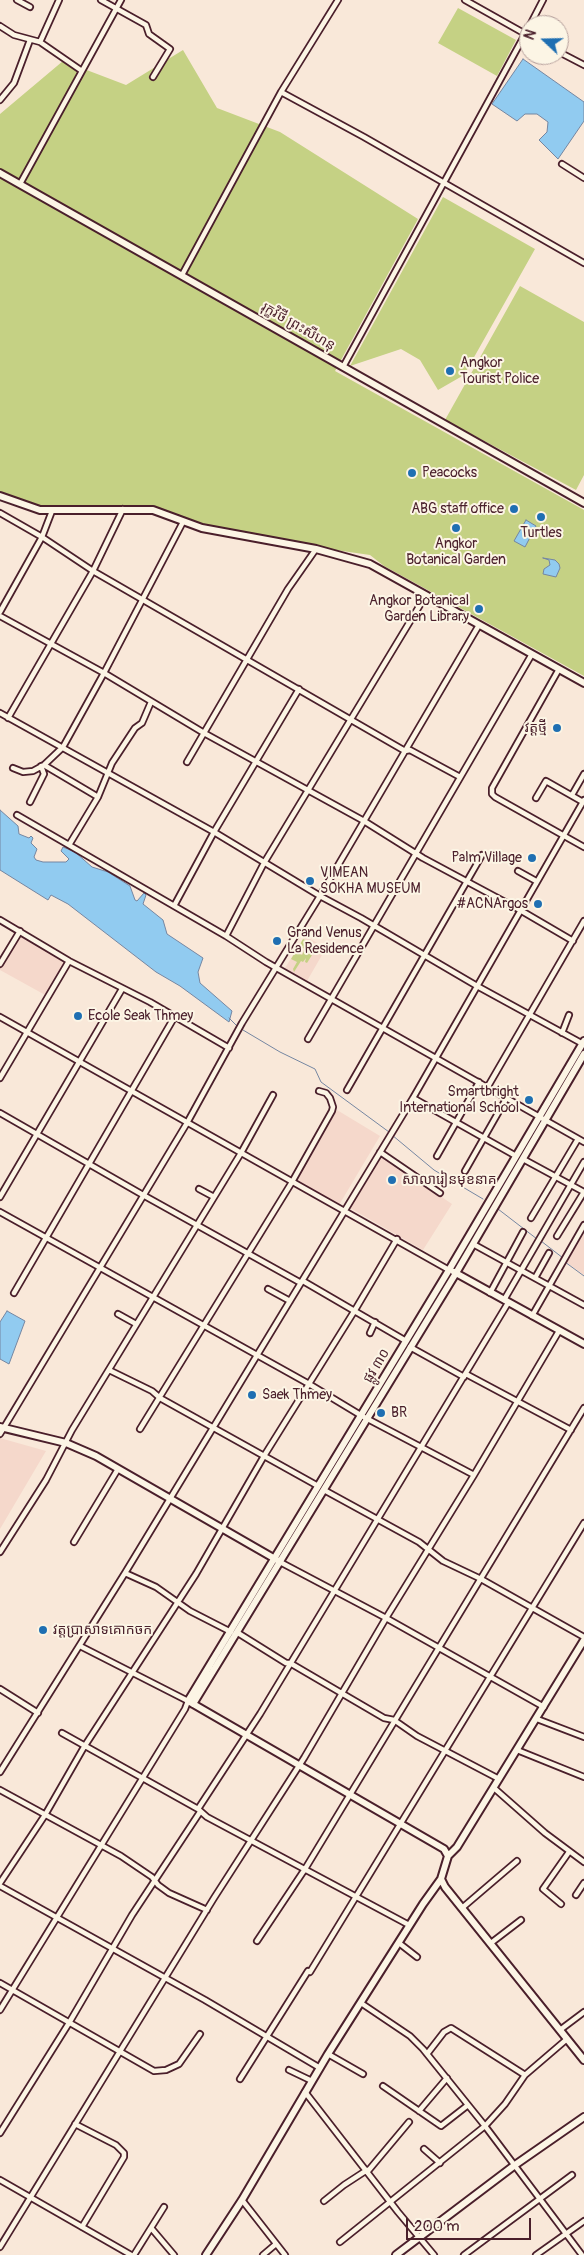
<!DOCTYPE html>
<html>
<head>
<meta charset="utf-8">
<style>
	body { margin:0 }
	#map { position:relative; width:584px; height:2255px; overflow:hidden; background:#f9e8d9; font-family:Pangolin,sans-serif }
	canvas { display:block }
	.north { position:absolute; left:519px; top:15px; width:50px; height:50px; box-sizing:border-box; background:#fcf5e5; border:1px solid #b59f9b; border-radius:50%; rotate:291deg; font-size:14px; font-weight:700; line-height:20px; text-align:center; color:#4a1f2b }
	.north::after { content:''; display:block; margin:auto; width:18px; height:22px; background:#1f6fb2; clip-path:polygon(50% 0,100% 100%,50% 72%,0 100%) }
	.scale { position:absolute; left:406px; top:2218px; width:125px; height:22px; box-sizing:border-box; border:2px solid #4a1f2b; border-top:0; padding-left:6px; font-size:15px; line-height:18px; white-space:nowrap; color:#4a1f2b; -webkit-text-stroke:4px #fcf5e5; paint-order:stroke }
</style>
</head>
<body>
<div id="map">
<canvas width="584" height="2255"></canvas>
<div class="north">N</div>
<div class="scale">200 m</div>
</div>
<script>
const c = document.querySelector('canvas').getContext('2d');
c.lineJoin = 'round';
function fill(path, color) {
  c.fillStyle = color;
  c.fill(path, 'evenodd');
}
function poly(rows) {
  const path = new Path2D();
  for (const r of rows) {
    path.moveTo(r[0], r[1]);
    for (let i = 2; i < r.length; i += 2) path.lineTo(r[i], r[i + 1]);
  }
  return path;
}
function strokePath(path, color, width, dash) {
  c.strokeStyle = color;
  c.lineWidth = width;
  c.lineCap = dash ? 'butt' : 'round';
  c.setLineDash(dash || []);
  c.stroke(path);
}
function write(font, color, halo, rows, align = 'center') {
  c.font = font + ' Pangolin,"Noto Sans Khmer",sans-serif';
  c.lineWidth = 4;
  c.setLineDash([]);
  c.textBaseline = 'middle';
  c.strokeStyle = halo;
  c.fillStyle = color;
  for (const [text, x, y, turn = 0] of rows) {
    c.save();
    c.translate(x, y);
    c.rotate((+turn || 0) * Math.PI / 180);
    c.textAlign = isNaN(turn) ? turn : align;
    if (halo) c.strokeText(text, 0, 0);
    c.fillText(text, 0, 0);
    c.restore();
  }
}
fill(poly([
	[20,933,67,961,47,996,0,970,0,966],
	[305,936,326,948,307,981,285,968],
	[337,1110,380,1136,339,1205,296,1180],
	[381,1156,452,1204,423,1250,350,1208],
	[584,1222,584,1275,563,1260],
	[0,1438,46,1451,0,1529]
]), '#f5d8cb');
fill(poly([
	[458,8,516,40,497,76,438,43],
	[183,50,217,108,280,132,418,219,335,371,584,510,584,676,384,566,370,555,225,534,164,513,52,511,0,496,0,114,63,61,126,85],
	[443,197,535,249,464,375,438,390,420,360,401,349,350,366],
	[520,286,584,322,584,475,576,490,445,420],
	[303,939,309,942,306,952,312,955,307,963,305,962,306,958,303,962,301,961,294,972,293,969,297,962,291,959,296,951,302,955,305,949,299,946]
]), '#c5d184');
const water = poly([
	[523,59,584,102,584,121,558,159,539,140,547,132,548,122,537,114,525,114,517,121,492,104,523,59],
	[526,520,536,526,525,547,514,541,526,520],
	[543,558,555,560,559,564,560,568,556,577,543,574,544,569,550,565,549,560,543,558],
	[0,810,18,826,19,834,29,838,31,836,33,838,31,843,37,849,34,857,36,860,43,862,66,862,69,859,61,851,63,847,75,852,92,867,108,872,130,886,135,900,137,901,144,893,146,895,143,904,163,920,167,934,203,958,198,972,200,983,232,1011,229,1022,180,986,156,972,68,904,51,895,48,900,0,870,0,810],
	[7,1311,25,1321,9,1364,0,1359,0,1322,7,1311]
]);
fill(water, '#91cbf0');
strokePath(water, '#7586a1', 1);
strokePath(poly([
	[229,1018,237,1026],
	[243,1030,280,1052,315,1069,321,1082,389,1132],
	[392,1135,434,1170,483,1199],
	[498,1209,537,1239],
	[541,1241,563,1258],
	[565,1262,584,1276]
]), '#7586a1', 1);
const street = poly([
	[17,0,30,7],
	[59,0,40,42,82,71],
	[101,0,146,25,149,34,170,49,153,77],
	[465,0,529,36],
	[530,25,543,0],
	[0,26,14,35,40,42],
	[559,52,584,65],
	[281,92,364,137,584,263],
	[0,100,14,83,30,40],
	[562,164,584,178],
	[20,184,121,0],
	[182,275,281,92,338,0],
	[343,367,529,27],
	[0,513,42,537,93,571,405,751,410,750,460,777],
	[0,612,42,537,52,511],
	[0,616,104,673,204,733,364,821,423,858,520,910,573,941],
	[559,669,492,788,492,794,495,797,584,847],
	[0,713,214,832,320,896,361,918,477,986,583,1044],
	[8,718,93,571,123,509],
	[187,762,288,589,316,549],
	[44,765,98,797],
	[13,768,23,772,33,771,44,765,63,747,104,673,183,522],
	[572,795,584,774],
	[536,798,546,781,583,802],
	[30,802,44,774,41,766],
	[17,815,226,936,266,962,584,1142],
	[69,845,98,797,112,763,135,728,142,723,151,702],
	[518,871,536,881],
	[174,906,214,832,299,689],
	[0,920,69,961,150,1002,229,1048],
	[226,936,264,863,426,595],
	[0,964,20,931],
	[0,1017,449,1270],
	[562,1033,569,1015],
	[308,1039,532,654],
	[0,1078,69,961],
	[487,1088,584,921],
	[347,1090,482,855],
	[413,1098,516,1156],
	[0,1113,143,1195,301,1283],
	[380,1152,440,1193],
	[437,1156,479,1082],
	[523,1159,584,1192],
	[465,1171,506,1099],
	[199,1189,214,1197],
	[0,1197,122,989],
	[0,1212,309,1384,362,1416,474,1475],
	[531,1218,578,1139],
	[557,1236,584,1192],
	[473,1244,584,1305],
	[535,1278,549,1253],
	[303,1281,406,1341],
	[268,1289,290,1301],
	[14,1293,175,1016],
	[490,1293,523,1232],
	[504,1300,584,1162],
	[118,1314,136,1324],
	[532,1316,584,1225],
	[370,1333,375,1322],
	[410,1347,464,1377],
	[109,1370,152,1391,160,1398,318,1486],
	[466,1374,571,1430],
	[140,1429,292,1182,332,1111,333,1107,330,1098,326,1093,319,1091],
	[0,1434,187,1123,242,1023,320,896,479,625],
	[324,1490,419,1542,443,1561,481,1579,584,1637],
	[74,1542,118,1469],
	[0,1552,46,1480,72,1430,241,1153,273,1095],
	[280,1562,386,1618,544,1707],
	[125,1573,156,1587,190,1611,231,1632],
	[238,1633,286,1663,290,1663,384,1718,394,1720,417,1736,499,1779],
	[0,1689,38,1713],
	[537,1719,584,1737],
	[62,1733,198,1809,207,1817,409,1925],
	[517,1750,584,1777],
	[0,1772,125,1573,413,1098,584,800],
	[494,1788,545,1833,584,1862],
	[0,1790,121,1856,152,1877,158,1885,169,1893,207,1910],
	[198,1809,260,1714,508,1303],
	[0,1883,45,1815,84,1747,196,1574,264,1456,355,1310,397,1239],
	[0,1886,205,2000,320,2068],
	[576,1895,584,1883],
	[561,1904,543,1889,569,1852],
	[462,1908,517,1861],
	[257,1941,305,1869,584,1408],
	[399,1943,417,1957],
	[491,1943,521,1920],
	[310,1972,584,1523],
	[0,1983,154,2071,166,2070,179,2064,200,2034],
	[361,2003,410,2036,423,2049,485,2126,582,2255],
	[0,2010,185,1709,188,1701,80,1646],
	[560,2030,584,2012],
	[328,2054,363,2074],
	[427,2054,444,2032,451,2028,525,2075],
	[289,2070,312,2081],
	[240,2079,308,1971],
	[383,2086,441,2126,468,2105],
	[305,2092,398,2212,434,2255],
	[419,2111,447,2078],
	[75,2124,116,2145,124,2153,124,2157,82,2227],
	[0,2133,69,2023,132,1915,200,1812],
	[424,2149,440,2163],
	[368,2171,409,2122],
	[0,2180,131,2255],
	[242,2200,285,2255],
	[324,2201,344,2185,367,2170],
	[152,2229,174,2255],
	[340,2242,485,2126,505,2104,525,2075,567,2039],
	[0,2247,214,1898,304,1758,386,1618,474,1475,559,1331],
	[134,2255,164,2207],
	[263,2255,276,2244],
	[464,2255,572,2175],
	[536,2255,584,2221]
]);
const secondary = poly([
	[0,173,584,503],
	[0,496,40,510,153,510,202,528,316,549,370,564,584,683],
	[584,1041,449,1270,188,1701,444,1849,448,1856,441,1879,445,1887,584,2060],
	[454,1272,584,1344],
	[0,1427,66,1443,96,1456,277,1560],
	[193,1704,456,1273,584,1054],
	[448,1856,457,1847,584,1640],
	[206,2255,242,2200,328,2054,423,1904,441,1879],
	[396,2255,515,2165,584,2117]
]);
strokePath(street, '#4a1f2b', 8);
strokePath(secondary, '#4a1f2b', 10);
strokePath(street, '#fcf5e5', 4.5);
strokePath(secondary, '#fcf5e5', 6);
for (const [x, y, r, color] of [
	[450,371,5,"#1f6fb2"],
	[412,473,5,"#1f6fb2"],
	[514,509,5,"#1f6fb2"],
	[541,517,5,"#1f6fb2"],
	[456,528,5,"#1f6fb2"],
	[479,609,5,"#1f6fb2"],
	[557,728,5,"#1f6fb2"],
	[532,858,5,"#1f6fb2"],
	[310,881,5,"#1f6fb2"],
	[538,904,5,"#1f6fb2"],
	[277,941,5,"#1f6fb2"],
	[78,1016,5,"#1f6fb2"],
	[529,1100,5,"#1f6fb2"],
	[392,1180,5,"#1f6fb2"],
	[252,1395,5,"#1f6fb2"],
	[381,1413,5,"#1f6fb2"],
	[43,1630,5,"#1f6fb2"]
]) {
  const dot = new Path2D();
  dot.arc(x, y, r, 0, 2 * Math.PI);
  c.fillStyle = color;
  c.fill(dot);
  strokePath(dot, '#fcf5e5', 2);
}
write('14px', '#4a1f2b', '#fcf5e5', [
	["រុក្ខវិថី ព្រះសីហនុ",298,327,30],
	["ផ្លូវ ៣០",377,1366,-59]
]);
write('14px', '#4a1f2b', '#fcf5e5', [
	["Angkor",460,363],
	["Tourist Police",460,379],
	["Peacocks",422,473],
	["ABG staff office",504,509,"right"],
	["Turtles",541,533,"center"],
	["Angkor",456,544,"center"],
	["Botanical Garden",456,560,"center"],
	["Angkor Botanical",469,601,"right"],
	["Garden Library",469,617,"right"],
	["វត្តថ្មី",547,728,"right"],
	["Palm Village",522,858,"right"],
	["VIMEAN",320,873],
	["SOKHA MUSEUM",320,889],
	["#ACNArgos",528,904,"right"],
	["Grand Venus",287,933],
	["La Residence",287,949],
	["Ecole Seak Thmey",88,1016],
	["Smartbright",519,1092,"right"],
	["International School",519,1108,"right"],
	["សាលារៀនមុខនាគ",402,1180],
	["Saek Thmey",262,1395],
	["BR",391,1413],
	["វត្តប្រាសាទគោកចក",53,1630]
], 'left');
</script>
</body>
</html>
